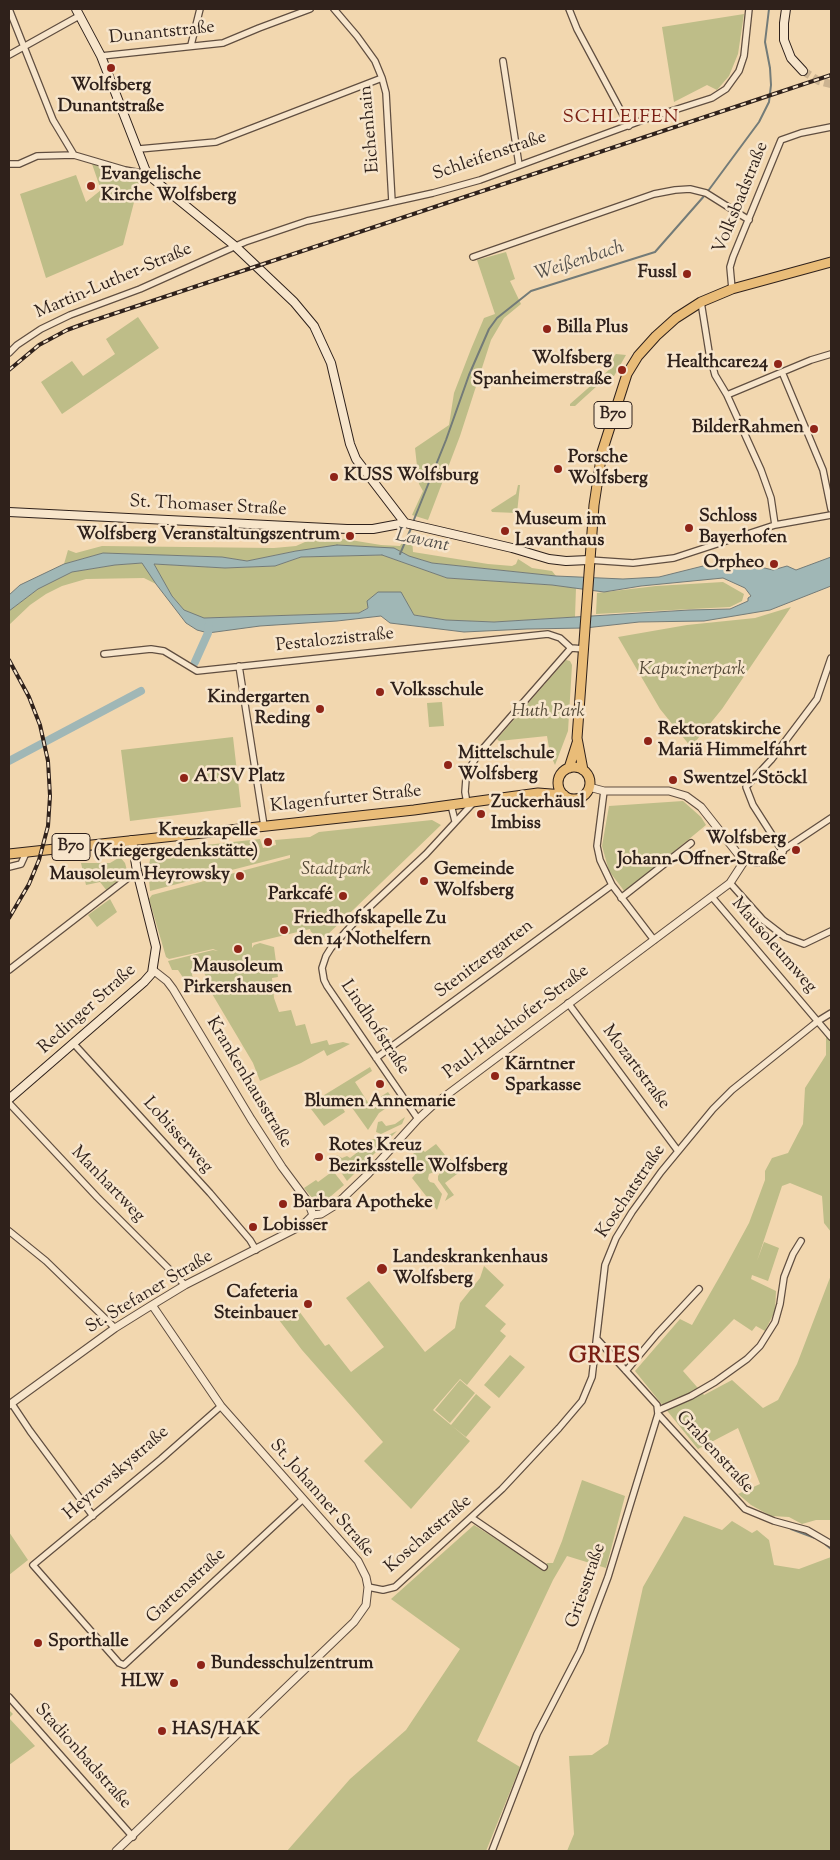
<!DOCTYPE html>
<html>
<head>
<meta charset="utf-8">
<style>
	body { margin:0 }
	#map { position:relative; width:840px; height:1860px; overflow:hidden; background:#f2d7af; font-family:"Sorts Mill Goudy",serif }
	canvas { display:block }
	.frame { position:absolute; inset:0; border:10px solid #2f211b; pointer-events:none }
</style>
</head>
<body>
<div id="map">
<canvas width="840" height="1860"></canvas>
<div class="frame"></div>
</div>
<script>
const c = document.querySelector('canvas').getContext('2d');
c.lineJoin = 'round';
function fill(path, color) {
  c.fillStyle = color;
  c.fill(path, 'evenodd');
}
function poly(rows) {
  const path = new Path2D();
  for (const r of rows) {
    if (r.length === 3) {
      path.moveTo(r[0] + r[2], r[1]);
      path.arc(r[0], r[1], r[2], 0, 2 * Math.PI);
      continue;
    }
    path.moveTo(r[0], r[1]);
    for (let i = 2; i < r.length; i += 2) path.lineTo(r[i], r[i + 1]);
  }
  return path;
}
function strokePath(path, color, width, dash) {
  c.strokeStyle = color;
  c.lineWidth = width;
  c.lineCap = dash ? 'butt' : 'round';
  c.setLineDash(dash || []);
  c.stroke(path);
}
function write(font, color, halo, rows, align = 'center') {
  c.font = font + ' "Sorts Mill Goudy",serif';
  c.lineWidth = 5;
  c.setLineDash([]);
  c.textBaseline = 'middle';
  c.strokeStyle = halo;
  c.fillStyle = color;
  for (const [text, x, y, turn = 0] of rows) {
    c.save();
    c.translate(x, y);
    c.rotate((+turn || 0) * Math.PI / 180);
    c.textAlign = isNaN(turn) ? turn : align;
    if (halo) c.strokeText(text, 0, 0);
    c.fillText(text, 0, 0);
    c.restore();
  }
}
fill(poly([
	[744,14,738,54,729,76,717,90,707,85,674,102,662,27],
	[92,164,140,179,123,245,46,278,20,194,76,175,86,202,101,190],
	[506,252,515,279,510,281,521,304,504,318,491,340,460,436,428,520,412,515,423,491,419,484,415,448,449,425,454,393,471,349,484,318,495,314,477,260],
	[138,317,159,348,62,414,41,382,72,361,83,376,115,354,106,339],
	[616,354,626,355,614,376,609,375,575,406,570,406,570,404,611,368,612,358],
	[518,485,520,485,517,513,492,512,491,510,516,494],
	[314,538,338,538,381,545,400,546,405,538,412,538,413,552,488,564,512,566,516,564,518,559,532,568,552,571,556,576,432,563,409,556,394,548,296,551,247,561,222,557,103,553,64,564,68,550,76,553,102,546,274,548,296,546],
	[382,555,447,578,552,585,576,588,575,617,494,622,446,620,414,615,401,593,390,593,359,613,203,618,184,610,172,596,153,564,225,568,275,566,301,557],
	[143,563,156,584,144,578,86,579,62,586,46,594,30,605,9,625,10,610,38,589,72,572,115,565],
	[723,582,744,594,742,601,730,607,596,614,597,593,656,586],
	[791,607,722,709,691,747,660,709,618,637,687,625,755,618],
	[566,660,570,661,572,665,568,731,555,765,550,754,547,736,499,741,497,739],
	[442,702,444,726,429,727,427,703],
	[233,737,241,807,130,821,121,750],
	[683,801,701,817,706,825,625,892,609,871,602,846,609,806],
	[432,820,441,825,323,939,311,932,310,929,252,943,252,948,254,945,260,943,274,947,278,977,272,978,274,998,279,1012,291,1010,296,1026,305,1024,311,1044,327,1040,329,1045,343,1042,350,1044,327,1056,324,1050,301,1063,260,1081,253,1063,208,987,204,978,206,976,200,968,192,974,193,979,186,982,178,970,172,970,168,961,213,950,218,951,213,949,169,959,166,957,149,899,152,895,290,858,290,855,150,891,148,868,151,856,154,853,160,850,260,839,263,848,276,845,275,840,310,837,319,832],
	[120,857,125,863,128,874,107,891,100,882,86,885,81,863,110,863],
	[110,899,117,912,97,927,88,915],
	[826,1034,831,1041,831,1214,830,1217,831,1232,824,1223,822,1196,790,1183,782,1186,757,1261,764,1242,779,1248,768,1281,752,1275,751,1279,776,1291,775,1311,765,1331,756,1326,752,1331,734,1319,683,1371,704,1395,732,1380,763,1408,778,1400,797,1364,831,1275,831,1520,816,1520,802,1524,789,1517,771,1516,751,1505,738,1494,760,1484,738,1428,698,1449,635,1371,680,1319,692,1325,724,1269,749,1223,765,1180,765,1171,772,1158,788,1153,803,1124,805,1088,826,1055],
	[370,1067,372,1071,355,1082,369,1104,388,1092,395,1102,379,1113,368,1130,345,1098,342,1107,345,1112,324,1126,308,1105],
	[405,1117,402,1124,381,1134,376,1132,378,1122,382,1121,386,1126,395,1124],
	[397,1131,347,1181,332,1159,337,1155,342,1158,347,1156,350,1158,368,1144,367,1140,382,1138],
	[436,1144,445,1155,434,1172,429,1174,428,1179,430,1182,434,1183,442,1194,437,1210,412,1178,418,1171,415,1168,413,1154,420,1148,425,1152],
	[449,1158,461,1168,461,1171,445,1183,454,1195,445,1201,448,1194,438,1180,438,1176],
	[333,1171,344,1185,324,1202,317,1204,304,1188,316,1180,318,1182],
	[484,1266,504,1285,485,1306,506,1324,500,1331,506,1336,467,1385,460,1379,433,1410,451,1425,476,1394,491,1407,466,1437,451,1425,470,1441,411,1509,364,1461,383,1442,302,1350,279,1320,296,1307,325,1346,329,1344,351,1372,384,1347,346,1298,369,1281,425,1352,455,1328,460,1303,480,1278],
	[510,1355,525,1367,499,1398,484,1385],
	[460,1380,475,1393,450,1423,435,1410],
	[582,1480,625,1496,606,1568,567,1556,553,1580,477,1741,520,1767,486,1851,287,1851,350,1779,406,1730,460,1649,391,1599,474,1525,543,1569,547,1563,553,1563,562,1541],
	[684,1516,722,1530,732,1521,752,1533,757,1530,769,1540,774,1565,799,1569,831,1557,831,1851,567,1851,574,1834,569,1756,592,1755,608,1744,643,1587],
	[9,1532,28,1560,9,1575],
	[9,1710,13,1714,9,1718,35,1746,9,1765]
]), '#bebd88');
const water = poly([
	[337,545,394,548,409,556,432,563,556,576,623,579,659,577,707,565,756,566,773,570,787,566,796,570,831,557,831,586,770,610,704,621,639,622,585,628,527,629,464,632,390,623,381,616,337,621,260,626,208,633,197,630,186,623,156,584,142,563,115,565,72,572,38,589,9,611,9,595,20,585,64,564,103,553,222,557,247,561,296,551,337,545],
	[382,555,447,578,552,585,604,592,641,586,723,578,745,588,751,596,748,598,748,601,730,609,689,610,494,622,446,620,414,615,401,592,378,592,367,601,368,608,359,613,204,618,184,610,172,596,154,564,225,568,275,566,301,557,382,555]
]);
fill(water, '#a0b7b6');
strokePath(water, '#737b78', 1);
strokePath(poly([
	[708,191,759,122,769,102,771,85,770,68,765,42,769,9],
	[413,522,446,440,469,375,489,329,497,318,531,291,655,252,705,195],
	[400,554,412,526],
	[791,1529,815,1538],
	[825,1544,831,1549]
]), '#737b78', 2);
strokePath(poly([
	[195,662,208,633,209,624],
	[9,761,141,691]
]), '#a0b7b6', 8);
strokePath(poly([
	[803,71,819,81,831,84]
]), '#cbb391', 8, [8, 4]);
const minor = poly([
	[9,9,53,120,74,155],
	[334,9,357,36,375,61,382,78,386,93,392,202],
	[569,9,577,29,629,126],
	[191,45,200,9],
	[9,55,79,16],
	[101,56,223,43,259,28,310,9],
	[503,61,519,165],
	[139,149,216,142,382,78],
	[9,164,19,164,37,156,74,155,125,170,147,174],
	[473,257,654,194,675,190,690,189,706,193,749,220],
	[732,289,730,267,733,257,781,140,801,133,831,127],
	[701,302,709,352,715,375,727,395,761,470,771,498,775,525],
	[9,353,17,345,41,329,70,315,140,289,245,242,307,221,433,193,480,180,643,120,712,98,726,89,739,71,744,56,749,9],
	[782,372,823,470,831,509],
	[727,395,811,360,831,354],
	[589,560,633,563,674,558,775,525,831,515],
	[104,654,151,649,164,651,197,671,548,634,560,638,571,648],
	[239,666,264,826],
	[604,791,597,846,600,860,612,885,654,940],
	[467,803,465,792,466,779,469,769,479,753,571,648,584,649],
	[451,805,455,821],
	[783,852,753,805,746,787,771,760,817,699,831,658],
	[745,860,757,863,768,860,831,818],
	[9,867,21,864,26,853],
	[730,883,763,920,785,937,804,944,831,931],
	[712,897,831,1037],
	[621,898,691,843],
	[9,970,137,871],
	[568,1003,678,1151],
	[74,1044,210,1193,250,1240,256,1250],
	[376,1058,612,885],
	[9,1103,97,1197,185,1285],
	[418,1119,327,986,324,980,322,968,326,956,331,948,362,914,426,854,474,802],
	[9,1231,46,1261,115,1328],
	[626,1371,657,1334,699,1289],
	[12,1404,30,1431,93,1516],
	[221,1406,161,1459,33,1565,119,1663,124,1665,303,1499],
	[659,1410,691,1396,715,1382,747,1359,760,1346,775,1322,780,1304,784,1277,793,1254,801,1241],
	[658,1414,745,1509,774,1521,807,1530,831,1544],
	[472,1518,544,1567],
	[368,1587,383,1590,395,1587,502,1489,559,1428,582,1401,592,1377,605,1265,616,1238,632,1212,661,1172,713,1109,732,1090,818,1021,831,1013],
	[9,1697,133,1837],
	[492,1851,537,1734,580,1651,608,1577,658,1414,657,1405,597,1339]
]);
const tertiary = poly([
	[153,970,167,981,173,989,251,1119,282,1167,308,1202,313,1215],
	[313,1215,321,1214,334,1206,344,1197,368,1174,418,1119,432,1106,730,883,745,860,738,854,701,807,686,796,669,791,604,791,589,787],
	[9,1405,115,1328,152,1305,185,1285,297,1228,306,1222,313,1215],
	[116,1851,354,1622,366,1605,368,1587,366,1577,358,1561,221,1406,152,1305]
]);
const secondary = poly([
	[76,9,101,56,147,174,235,246,294,302,314,326,331,363,350,444,356,459,405,523,512,548,549,559,566,561,589,560],
	[786,9,784,23,784,40,791,58,803,71],
	[9,512,347,529,373,529,405,523],
	[9,1099,144,982,152,973,156,947,137,871,132,840]
]);
const primary = poly([
	[574,783,16],
	[569,768,577,743],
	[583,770,577,738,594,505,602,452,627,374,638,356,656,336,676,318,701,302,732,289,831,262],
	[9,854,414,810,538,793,564,795]
]);
strokePath(minor, '#604e40', 8);
strokePath(tertiary, '#604e40', 9);
strokePath(secondary, '#2f211b', 10);
strokePath(primary, '#2f211b', 11);
strokePath(minor, '#f7e5cb', 5.5);
strokePath(tertiary, '#f7e5cb', 7);
strokePath(secondary, '#f7e5cb', 8);
strokePath(primary, '#e9bc78', 9);
const rail = poly([
	[9,370,39,345,67,330,86,323,831,75],
	[9,660,29,697,40,725,48,761,50,796,48,826,39,860,29,884,9,918]
]);
strokePath(rail, '#2f211b', 4);
strokePath(rail, '#f7e5cb', 2, [5.5]);
for (const [x, y, r, color] of [
	[111,68,5,"#8f2418"],
	[91,186,5,"#8f2418"],
	[687,274,5,"#8f2418"],
	[547,329,5,"#8f2418"],
	[778,364,5,"#8f2418"],
	[622,370,5,"#8f2418"],
	[814,429,5,"#8f2418"],
	[558,469,5,"#8f2418"],
	[334,477,5,"#8f2418"],
	[689,528,5,"#8f2418"],
	[505,531,5,"#8f2418"],
	[350,536,5,"#8f2418"],
	[774,564,5,"#8f2418"],
	[380,692,5,"#8f2418"],
	[320,709,5,"#8f2418"],
	[648,741,5,"#8f2418"],
	[448,765,5,"#8f2418"],
	[184,778,5,"#8f2418"],
	[673,780,5,"#8f2418"],
	[481,814,5,"#8f2418"],
	[268,842,5,"#8f2418"],
	[796,850,5,"#8f2418"],
	[240,876,5,"#8f2418"],
	[424,881,5,"#8f2418"],
	[343,896,5,"#8f2418"],
	[284,930,5,"#8f2418"],
	[238,949,5,"#8f2418"],
	[495,1076,5,"#8f2418"],
	[380,1084,5,"#8f2418"],
	[319,1157,5,"#8f2418"],
	[283,1204,5,"#8f2418"],
	[253,1227,5,"#8f2418"],
	[382,1269,6,"#8f2418"],
	[308,1304,5,"#8f2418"],
	[38,1643,5,"#8f2418"],
	[201,1665,5,"#8f2418"],
	[174,1683,5,"#8f2418"],
	[162,1731,5,"#8f2418"]
]) {
  const dot = new Path2D();
  dot.arc(x, y, r, 0, 2 * Math.PI);
  c.fillStyle = color;
  c.fill(dot);
  strokePath(dot, '#f7e5cb', 2);
}
for (const [x, y, w] of [
	[613,415,38],
	[71,847,38]
]) {
  const box = new Path2D();
  box.roundRect(x - w / 2, y - 13.5, w, 27, 4);
  c.fillStyle = '#f7e5cb';
  c.fill(box);
  strokePath(box, '#2f211b', 1);
}
write('bold 16px', '#2f211b', null, [
	["B70",613,415],
	["B70",71,847]
]);
write('18px', '#2f211b', '#f7e5cb', [
	["Dunantstraße",162,34,-6],
	["Eichenhain",371,129,-95],
	["Schleifenstraße",490,157,-19],
	["Volksbadstraße",742,198,-68],
	["Martin-Luther-Straße",114,282,-23],
	["St. Thomaser Straße",208,507,3],
	["Pestalozzistraße",335,641,-6],
	["Klagenfurter Straße",346,800,-6],
	["Mausoleumweg",773,946,49],
	["Stenitzergarten",485,960,-37],
	["Redinger Straße",88,1010,-42],
	["Paul-Hackhofer-Straße",517,1023,-37],
	["Lindhofstraße",374,1028,56],
	["Mozartstraße",635,1068,53],
	["Krankenhausstraße",248,1083,59],
	["Lobisserweg",177,1136,48],
	["Manhartweg",107,1185,46],
	["Koschatstraße",632,1192,-56],
	["St. Stefaner Straße",150,1293,-31],
	["Grabenstraße",714,1453,47],
	["Heyrowskystraße",117,1474,-41],
	["St. Johanner Straße",321,1499,49],
	["Koschatstraße",429,1535,-41],
	["Griesstraße",587,1586,-71],
	["Gartenstraße",187,1587,-43],
	["Stadionbadstraße",82,1757,48]
]);
write('bold 18px', '#2f211b', '#f7e5cb', [
	["Wolfsberg",111,87,"center"],
	["Dunantstraße",111,108,"center"],
	["Evangelische",101,176],
	["Kirche Wolfsberg",101,197],
	["Fussl",677,274,"right"],
	["Billa Plus",557,329],
	["Wolfsberg",612,360,"right"],
	["Spanheimerstraße",612,381,"right"],
	["Healthcare24",768,364,"right"],
	["BilderRahmen",804,429,"right"],
	["Porsche",568,459],
	["Wolfsberg",568,480],
	["KUSS Wolfsburg",344,477],
	["Schloss",699,518],
	["Bayerhofen",699,539],
	["Museum im",515,521],
	["Lavanthaus",515,542],
	["Wolfsberg Veranstaltungszentrum",340,536,"right"],
	["Orpheo",764,564,"right"],
	["Volksschule",390,692],
	["Kindergarten",310,699,"right"],
	["Reding",310,720,"right"],
	["Rektoratskirche",658,731],
	["Mariä Himmelfahrt",658,752],
	["Mittelschule",458,755],
	["Wolfsberg",458,776],
	["ATSV Platz",194,778],
	["Swentzel-Stöckl",683,780],
	["Zuckerhäusl",491,804],
	["Imbiss",491,825],
	["Kreuzkapelle",258,832,"right"],
	["(Kriegergedenkstätte)",258,853,"right"],
	["Wolfsberg",786,840,"right"],
	["Johann-Offner-Straße",786,861,"right"],
	["Gemeinde",434,871],
	["Wolfsberg",434,892],
	["Mausoleum Heyrowsky",230,876,"right"],
	["Parkcafé",333,896,"right"],
	["Friedhofskapelle Zu",294,920],
	["den 14 Nothelfern",294,941],
	["Mausoleum",238,968,"center"],
	["Pirkershausen",238,989,"center"],
	["Kärntner",505,1066],
	["Sparkasse",505,1087],
	["Blumen Annemarie",380,1103,"center"],
	["Rotes Kreuz",329,1147],
	["Bezirksstelle Wolfsberg",329,1168],
	["Barbara Apotheke",293,1204],
	["Lobisser",263,1227],
	["Landeskrankenhaus",393,1259],
	["Wolfsberg",393,1280],
	["Cafeteria",298,1294,"right"],
	["Steinbauer",298,1315,"right"],
	["Sporthalle",48,1643],
	["Bundesschulzentrum",211,1665],
	["HLW",164,1683,"right"],
	["HAS/HAK",172,1731]
], 'left');
write('italic 18px', '#534836', '#f7e5cb', [
	["Kapuzinerpark",692,671],
	["Huth Park",548,713],
	["Stadtpark",336,871]
]);
c.letterSpacing = '1px';
write('19px', '#7a1f14', '#f7e5cb', [
	["SCHLEIFEN",621,119]
]);
c.letterSpacing = '0px';
write('italic 19px', '#514e4a', '#f7e5cb', [
	["Weißenbach",580,262,-18],
	["Lavant",422,542,12]
]);
c.letterSpacing = '1px';
write('bold 22px', '#7a1f14', '#f7e5cb', [
	["GRIES",605,1358]
]);
c.letterSpacing = '0px';
</script>
</body>
</html>
